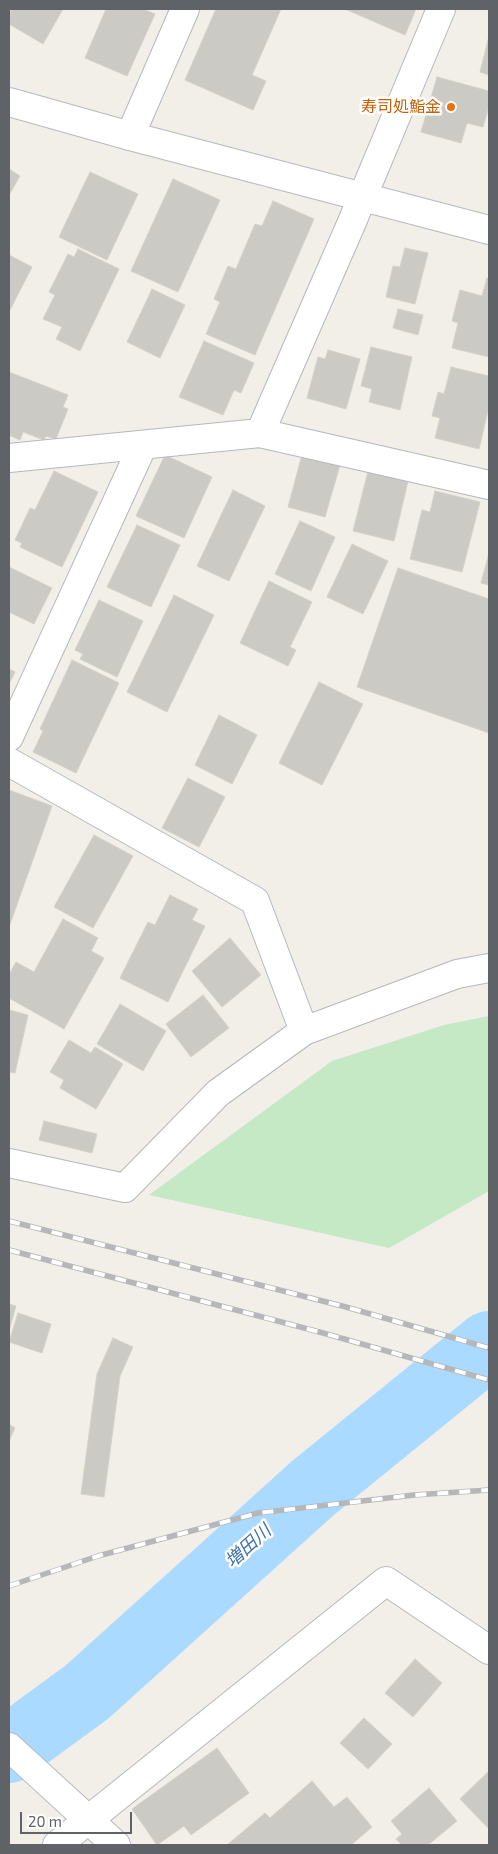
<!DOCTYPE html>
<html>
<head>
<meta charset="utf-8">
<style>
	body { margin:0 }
	#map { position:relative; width:498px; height:1854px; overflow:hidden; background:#f1efe8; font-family:"Exo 2",sans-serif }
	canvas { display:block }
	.frame { position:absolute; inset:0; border:10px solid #5f6368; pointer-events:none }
	.scale { position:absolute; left:20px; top:1812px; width:112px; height:22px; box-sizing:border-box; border:2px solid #5f6368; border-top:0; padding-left:6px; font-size:15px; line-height:18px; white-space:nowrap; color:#5f6368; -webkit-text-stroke:4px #fff; paint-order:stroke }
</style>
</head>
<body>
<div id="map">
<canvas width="498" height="1854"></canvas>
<div class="frame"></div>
<div class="scale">20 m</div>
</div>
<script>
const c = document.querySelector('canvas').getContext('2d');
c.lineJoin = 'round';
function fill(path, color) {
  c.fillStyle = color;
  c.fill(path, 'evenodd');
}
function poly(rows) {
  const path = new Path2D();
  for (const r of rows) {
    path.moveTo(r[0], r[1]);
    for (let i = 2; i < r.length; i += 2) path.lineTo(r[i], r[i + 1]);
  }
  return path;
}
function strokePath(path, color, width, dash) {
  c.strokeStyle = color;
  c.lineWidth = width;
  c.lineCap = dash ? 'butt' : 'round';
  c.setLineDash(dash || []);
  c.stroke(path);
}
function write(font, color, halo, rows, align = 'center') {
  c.font = font + ' "Exo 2","Noto Sans JP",sans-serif';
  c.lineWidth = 5;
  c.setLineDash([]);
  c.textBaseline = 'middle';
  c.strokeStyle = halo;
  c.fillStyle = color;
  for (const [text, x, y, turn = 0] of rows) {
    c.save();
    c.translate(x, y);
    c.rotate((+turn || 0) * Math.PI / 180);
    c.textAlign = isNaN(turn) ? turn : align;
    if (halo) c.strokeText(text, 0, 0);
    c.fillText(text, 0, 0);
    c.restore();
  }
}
fill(poly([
	[489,1016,489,1191,389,1248,149,1195,332,1061,444,1025]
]), '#c5e8c5');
strokePath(poly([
	[9,1749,87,1692,313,1488,489,1345]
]), '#aadaff', 68);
const building = poly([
	[12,9,63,9,43,44,9,24,9,14,12,9],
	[106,9,143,9,155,14,127,76,85,58,106,9],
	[216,9,281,9,252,75,266,81,253,110,185,80,216,9],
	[345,9,416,9,405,35,345,9],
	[489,36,489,75,480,72,489,36],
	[437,77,489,91,489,106,483,127,467,123,461,143,421,132,437,77],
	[9,169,20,176,9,195,9,169],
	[90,172,138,194,107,260,59,237,90,172],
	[173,179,220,200,178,292,131,271,173,179],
	[273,201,314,219,255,355,206,334,220,302,214,299,228,266,236,269,255,224,262,226,273,201],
	[405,248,428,253,415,304,386,297,393,266,400,267,405,248],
	[78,249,119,269,80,351,56,339,62,327,43,319,55,295,49,292,68,254,74,257,78,249],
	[9,255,32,267,9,312,9,255],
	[487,278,489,279,489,357,452,348,458,323,452,321,460,290,482,296,487,278],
	[152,289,185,305,160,358,127,342,152,289],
	[398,309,423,315,418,335,393,328,398,309],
	[204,341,254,363,241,393,234,390,223,415,179,397,204,341],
	[371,347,412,357,400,410,369,402,372,389,361,386,371,347],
	[328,350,360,359,346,409,307,398,318,357,325,359,328,350],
	[451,367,489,376,489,406,479,449,435,438,440,418,432,416,438,392,444,394,451,367],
	[9,372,68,395,63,407,68,409,56,439,46,436,44,440,23,432,20,440,9,435,9,372],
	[165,455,212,477,184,538,136,516,165,455],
	[302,455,340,465,325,517,288,507,302,455],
	[54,471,98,492,62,567,20,547,22,543,15,540,30,508,35,510,54,471],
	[368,471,408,481,394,541,353,531,368,471],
	[233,490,265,506,229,581,197,566,233,490],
	[435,491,480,502,462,572,410,559,422,510,430,512,435,491],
	[300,521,335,537,311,591,275,574,300,521],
	[137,525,180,545,151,607,107,587,137,525],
	[352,544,388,561,363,614,327,597,352,544],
	[489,553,489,585,481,583,489,553],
	[9,567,52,588,34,624,9,612,9,567],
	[398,568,489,599,489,733,357,687,398,568],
	[269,581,312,602,290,647,296,650,288,666,240,643,269,581],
	[174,595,214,615,167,712,127,692,174,595],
	[99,600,143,621,117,677,80,659,83,654,75,650,99,600],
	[72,660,119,683,76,773,33,752,43,731,40,729,72,660],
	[9,669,15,672,9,684,9,669],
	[319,682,363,704,322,785,279,763,319,682],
	[219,715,257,735,232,784,195,765,219,715],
	[188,778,225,797,199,847,162,828,188,778],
	[9,790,52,806,9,927,9,790],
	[94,835,133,856,93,928,54,907,94,835],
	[170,895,198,909,192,920,205,926,168,1002,120,978,148,922,155,925,170,895],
	[63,919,98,938,91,951,104,958,64,1029,9,998,9,975,16,962,34,972,63,919],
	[230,938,261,975,222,1007,192,971,230,938],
	[203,995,229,1028,191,1057,166,1024,203,995],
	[120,1004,166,1031,143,1071,97,1044,120,1004],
	[9,1010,28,1015,15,1073,9,1072,9,1010],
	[69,1040,91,1053,95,1047,123,1064,96,1109,60,1088,64,1080,50,1072,69,1040],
	[44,1121,97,1134,92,1153,39,1140,44,1121],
	[9,1304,16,1306,9,1331,9,1304],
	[18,1313,51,1324,42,1353,9,1342,18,1313],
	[113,1338,133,1347,120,1376,104,1497,81,1494,97,1374,113,1338],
	[9,1424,15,1428,9,1441,9,1424],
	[415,1659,442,1683,413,1717,385,1693,415,1659],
	[364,1718,392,1744,368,1769,340,1743,364,1718],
	[217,1748,249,1793,191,1835,184,1826,157,1845,132,1809,217,1748],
	[489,1771,489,1829,460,1799,489,1771],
	[312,1781,334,1807,347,1797,372,1827,351,1845,227,1845,265,1813,270,1818,312,1781],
	[429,1788,457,1821,428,1845,402,1845,396,1839,402,1834,391,1821,429,1788]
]);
fill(building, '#cccac5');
strokePath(building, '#d6d1c6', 1);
const street = poly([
	[130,136,185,9],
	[260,433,352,222,441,9],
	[9,458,260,433,489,485],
	[9,737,143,445],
	[9,762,255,901,304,1031],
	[9,1163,125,1188,218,1093,304,1031,457,974,489,968],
	[57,1845,386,1581,489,1650]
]);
const secondary = poly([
	[9,102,130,136,489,230],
	[9,1747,116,1845]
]);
strokePath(street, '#b5b8bc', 30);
strokePath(secondary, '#b6babf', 30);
strokePath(street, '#fff', 28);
strokePath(secondary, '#fff', 28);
const rail = poly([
	[9,1221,346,1307,489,1348],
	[9,1250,323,1333,489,1380],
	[9,1586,98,1556,258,1513,414,1495,489,1490]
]);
strokePath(rail, '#b6b7b8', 5.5);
strokePath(rail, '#fff', 4, [11]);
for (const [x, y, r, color] of [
	[451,107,5,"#e8710a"]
]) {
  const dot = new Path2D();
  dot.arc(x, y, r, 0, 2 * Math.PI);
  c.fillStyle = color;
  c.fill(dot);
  strokePath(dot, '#fff', 2);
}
write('16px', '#c56008', '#fff', [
	["寿司処鮨金",441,107]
], 'right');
write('italic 18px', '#4174aa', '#fff', [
	["増田川",248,1546,-42]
]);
</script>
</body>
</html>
